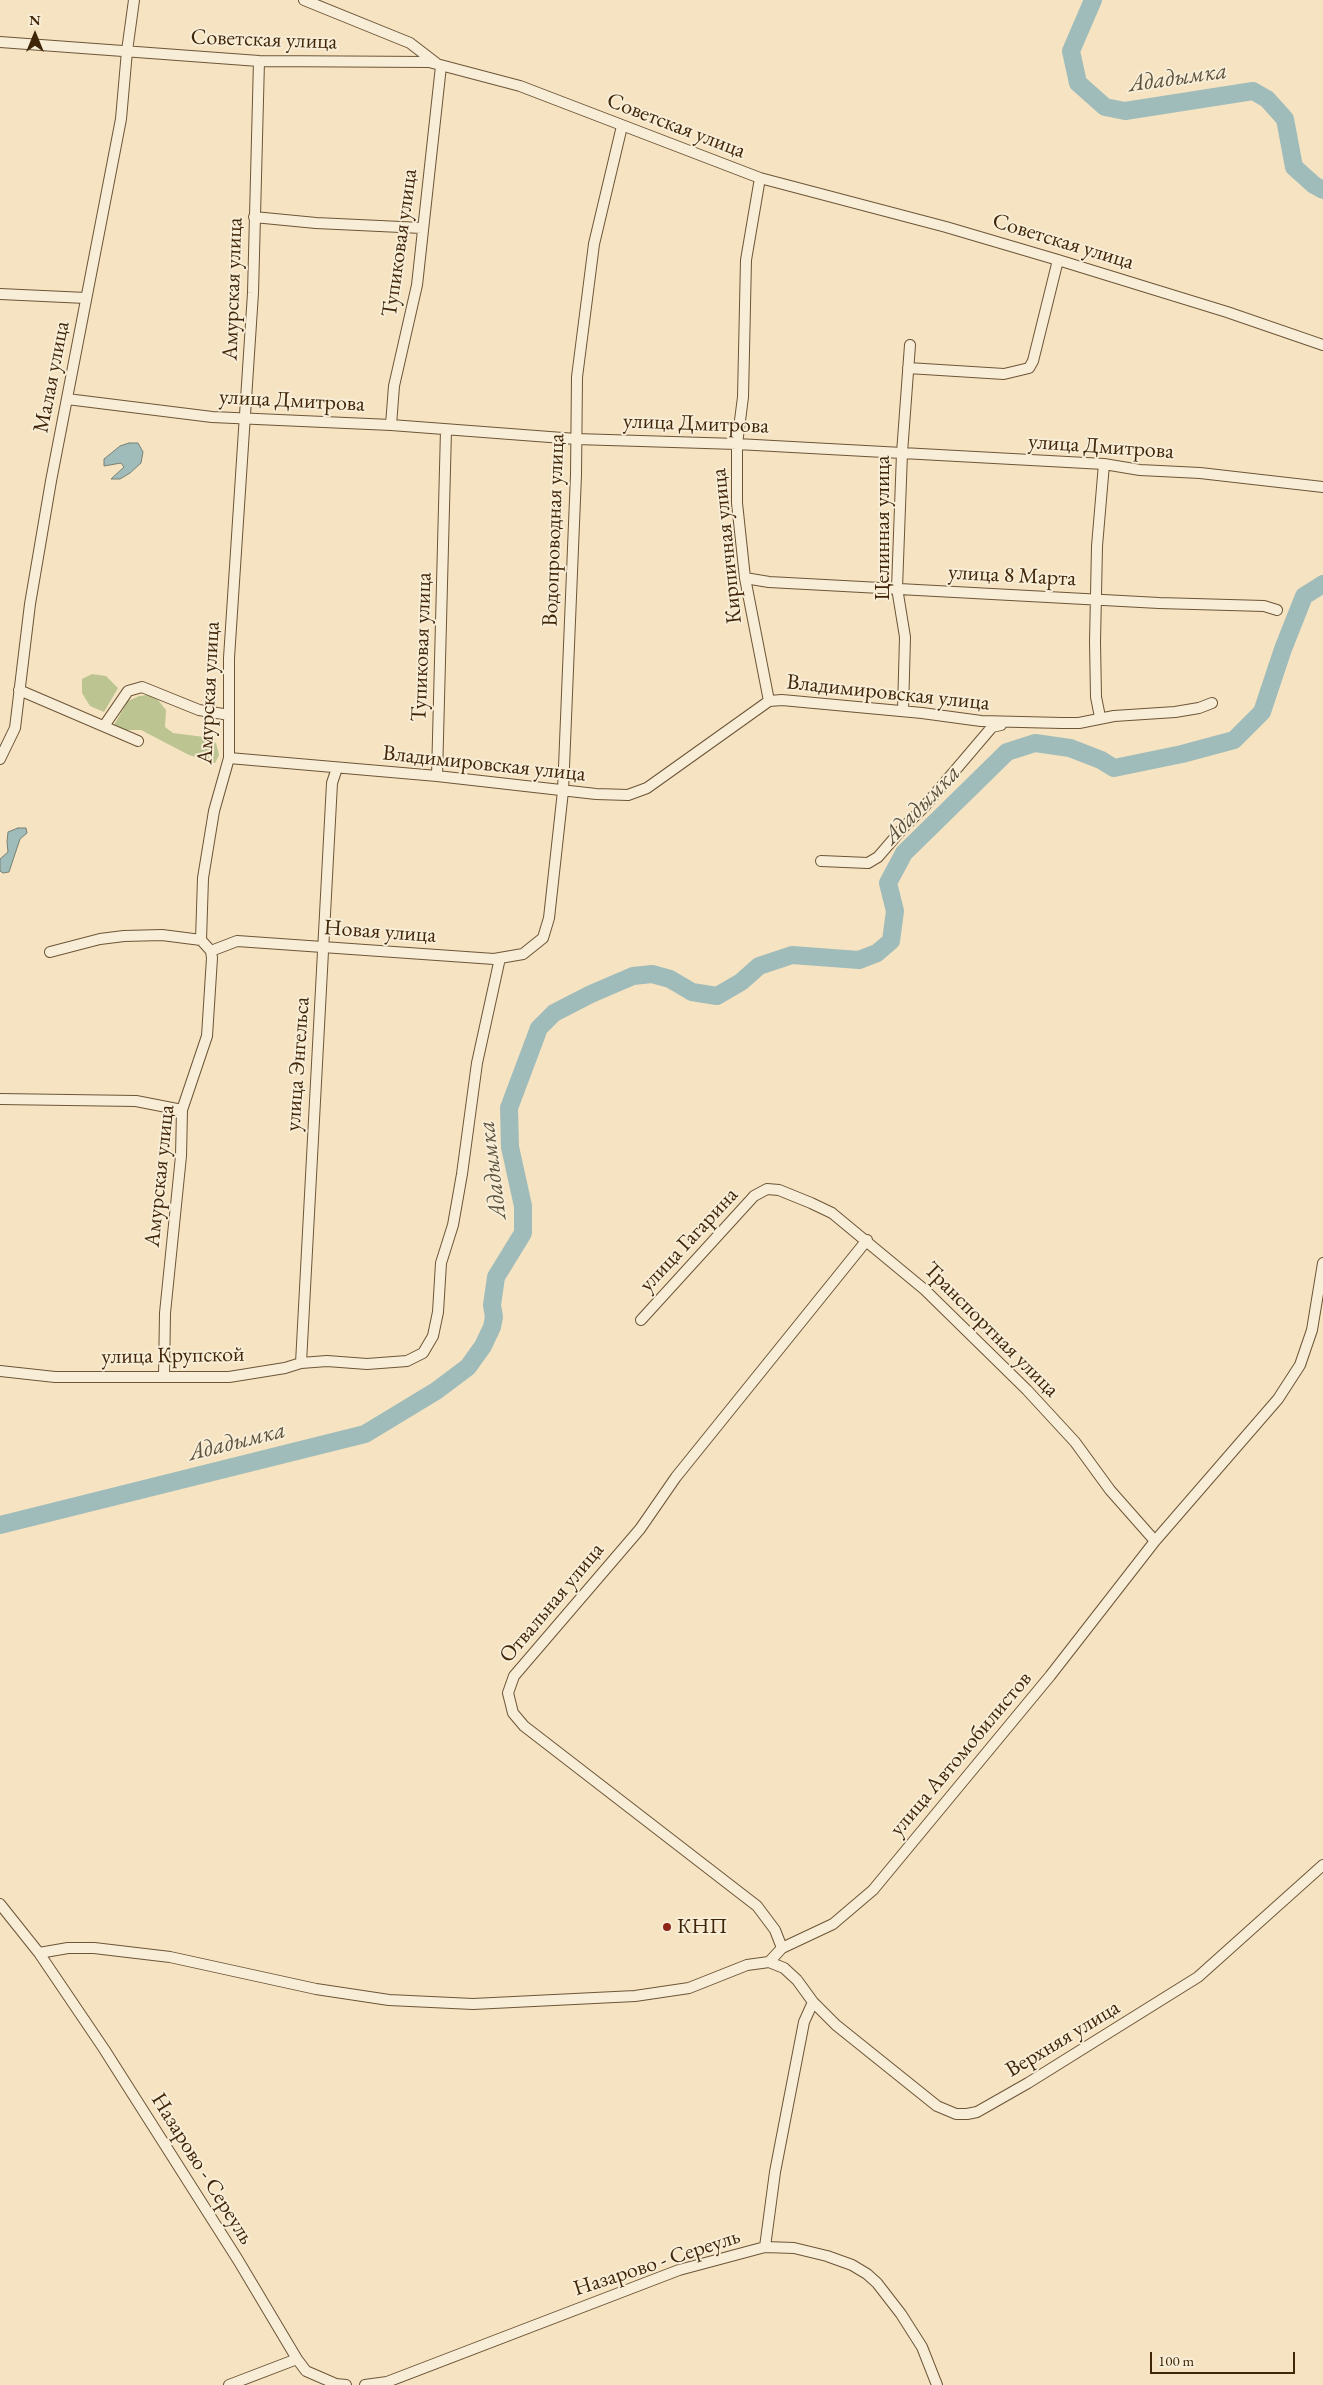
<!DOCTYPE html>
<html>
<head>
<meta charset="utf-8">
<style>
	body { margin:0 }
	#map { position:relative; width:1323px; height:2385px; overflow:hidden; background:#f5e3c1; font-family:"EB Garamond",serif }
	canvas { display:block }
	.north { position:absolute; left:10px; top:10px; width:50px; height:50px; -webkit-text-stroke:4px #f8edd7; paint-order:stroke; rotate:0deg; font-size:14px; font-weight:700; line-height:20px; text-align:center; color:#402609 }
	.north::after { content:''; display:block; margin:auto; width:18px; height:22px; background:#402609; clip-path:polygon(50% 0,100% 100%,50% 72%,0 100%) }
	.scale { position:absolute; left:1150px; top:2352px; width:145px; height:22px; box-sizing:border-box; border:2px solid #402609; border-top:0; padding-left:6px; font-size:15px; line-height:18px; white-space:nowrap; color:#402609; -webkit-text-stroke:4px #f8edd7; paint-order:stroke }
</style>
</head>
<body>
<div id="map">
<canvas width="1323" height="2385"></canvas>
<div class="north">N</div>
<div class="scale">100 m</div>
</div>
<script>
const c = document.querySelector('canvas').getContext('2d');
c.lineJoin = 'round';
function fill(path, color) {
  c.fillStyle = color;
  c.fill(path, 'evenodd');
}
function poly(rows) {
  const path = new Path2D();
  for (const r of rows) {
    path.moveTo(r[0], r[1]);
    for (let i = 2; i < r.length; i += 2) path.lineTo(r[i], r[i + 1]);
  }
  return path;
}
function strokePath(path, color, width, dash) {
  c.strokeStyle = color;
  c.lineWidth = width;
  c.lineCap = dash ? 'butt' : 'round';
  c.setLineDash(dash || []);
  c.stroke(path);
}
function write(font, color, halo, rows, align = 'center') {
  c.font = font + ' "EB Garamond",serif';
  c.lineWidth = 4;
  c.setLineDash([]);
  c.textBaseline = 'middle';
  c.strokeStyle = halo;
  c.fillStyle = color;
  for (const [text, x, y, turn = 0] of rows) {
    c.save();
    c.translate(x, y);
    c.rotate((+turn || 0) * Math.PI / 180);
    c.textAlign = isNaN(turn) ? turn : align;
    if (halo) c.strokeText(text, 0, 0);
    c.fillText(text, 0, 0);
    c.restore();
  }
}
fill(poly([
	[92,674,106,676,118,688,104,712,90,706,82,693,82,679],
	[148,695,158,700,166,710,165,727,173,733,204,737,216,743,219,755,215,763,189,755,141,730,124,730,114,725,128,701,139,696]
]), '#bcc492');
const water = poly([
	[129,443,138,443,143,452,141,463,130,473,120,479,111,479,124,467,121,463,104,466,104,459,120,446,129,443],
	[18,828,26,828,27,833,20,839,9,872,3,873,0,871,0,859,8,852,7,842,8,832,18,828]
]);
fill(water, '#9fbcbb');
strokePath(water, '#798074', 1);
strokePath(poly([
	[1093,0,1071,51,1078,83,1105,107,1125,111,1253,91,1267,99,1285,119,1294,167,1314,185,1323,190],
	[0,1525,365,1434,436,1391,468,1367,483,1346,492,1327,494,1317,492,1305,496,1277,523,1233,523,1206,510,1147,509,1108,539,1028,554,1013,591,994,633,976,652,974,670,979,692,992,717,996,741,982,759,966,792,955,859,960,877,953,891,941,895,911,888,883,904,853,1007,752,1035,743,1070,748,1101,760,1114,768,1182,754,1234,740,1262,712,1283,649,1304,596,1323,584]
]), '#9fbcbb', 18);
const minor = poly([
	[304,0,410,43,436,63],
	[0,42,259,61,429,62,520,86,760,178,946,227,1058,260,1227,312,1323,345],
	[760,178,746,260,743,397,737,444,737,503,745,578,769,701],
	[254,217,316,223,422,228],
	[0,294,86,298],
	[908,368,1004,374,1029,368,1033,361,1058,260],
	[67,399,212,417,391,425,576,439,737,444,1104,464,1140,470,1200,473,1323,487],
	[391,425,394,386,417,285,441,66],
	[745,578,769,582,1159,603,1264,606,1277,610],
	[19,690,138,741],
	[903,711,905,637,897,588,902,453,910,345],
	[1100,717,1096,697,1095,642,1097,546,1104,464],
	[104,726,128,691,142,687,199,710,229,715],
	[229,758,437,776,596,794,628,795,647,788,769,701,782,700,922,713,981,721,1062,723,1079,723,1114,716,1175,712,1199,708,1212,703],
	[0,759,15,728,30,604,51,481,121,119,127,51,134,0],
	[437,776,446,430],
	[821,861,868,863,878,857,903,828,924,807,992,727,1001,725],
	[211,951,237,941,494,959,523,954,543,938,549,918,563,791,576,475,577,377,594,244,622,126],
	[50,952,100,939,124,936,162,935,201,940],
	[0,1099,136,1101,182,1110],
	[641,1320,754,1196,767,1189,779,1190,811,1203,832,1213,925,1290,1027,1390,1075,1442,1110,1490,1155,1541],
	[301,1363,332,783,337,768],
	[0,1371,55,1377,229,1377,285,1368,301,1363,327,1361,367,1364,407,1361,423,1353,433,1336,438,1312,441,1263,453,1225,462,1174,477,1063,500,958],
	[164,1376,165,1313,181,1156,182,1110,207,1036,212,958,211,951,201,940,203,878,214,811,229,758,229,658,253,293,259,61],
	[0,1904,39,1953,104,2049,238,2260,297,2359,306,2371,336,2384,346,2385],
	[782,1948,775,1930,757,1906,524,1726,513,1713,508,1693,514,1676,640,1529,676,1477,867,1240],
	[39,1953,68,1948,94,1948,170,1957,316,1989,389,2000,473,2004,635,1996,689,1988,747,1965,769,1962,784,1968,797,1980,813,2002,836,2025,937,2106,956,2114,967,2114,977,2112,1028,2083,1198,1977,1323,1865],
	[769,1962,782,1948,833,1924,873,1890,1050,1676,1155,1541,1278,1399,1300,1365,1312,1330,1323,1263],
	[765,2247,775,2172,804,2022,813,2002],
	[229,2385,297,2359],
	[365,2385,387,2382,679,2270,765,2247,794,2248,827,2256,852,2265,867,2274,877,2283,901,2314,922,2347,937,2385]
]);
strokePath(minor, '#6d5537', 12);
strokePath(minor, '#f8edd7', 10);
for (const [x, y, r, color] of [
	[667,1927,5,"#8f2418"]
]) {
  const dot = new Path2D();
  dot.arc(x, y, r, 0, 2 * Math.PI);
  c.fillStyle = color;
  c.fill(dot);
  strokePath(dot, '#f8edd7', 2);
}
write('22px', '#402609', '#f8edd7', [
	["Советская улица",264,40,2],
	["Советская улица",676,126,21],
	["Советская улица",1063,242,17],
	["Тупиковая улица",400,243,-82],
	["Амурская улица",233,289,-88],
	["Малая улица",52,377,-79],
	["улица Дмитрова",292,401,3],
	["улица Дмитрова",696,424,2],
	["улица Дмитрова",1101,447,4],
	["Целинная улица",883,528,-90],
	["Водопроводная улица",554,530,-88],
	["Кирпичная улица",727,546,-96],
	["улица 8 Марта",1012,576,3],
	["Тупиковая улица",422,647,-88],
	["Амурская улица",209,693,-87],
	["Владимировская улица",888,693,6],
	["Владимировская улица",484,764,6],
	["Новая улица",380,932,4],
	["улица Энгельса",298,1064,-86],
	["Амурская улица",160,1176,-84],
	["улица Гагарина",689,1240,-47],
	["Транспортная улица",991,1330,45],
	["улица Крупской",173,1356,-1],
	["Отвальная улица",552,1603,-50],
	["улица Автомобилистов",961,1754,-50],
	["Верхняя улица",1063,2039,-31],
	["Назарово - Сереуль",202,2169,58],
	["Назарово - Сереуль",657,2263,-18]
]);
write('22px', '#402609', '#f8edd7', [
	["КНП",677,1927]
], 'left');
write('italic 24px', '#5c533e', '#f8edd7', [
	["Ададымка",1178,78,-8],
	["Ададымка",922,805,-46],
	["Ададымка",493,1170,-97],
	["Ададымка",237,1442,-14]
]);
</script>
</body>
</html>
